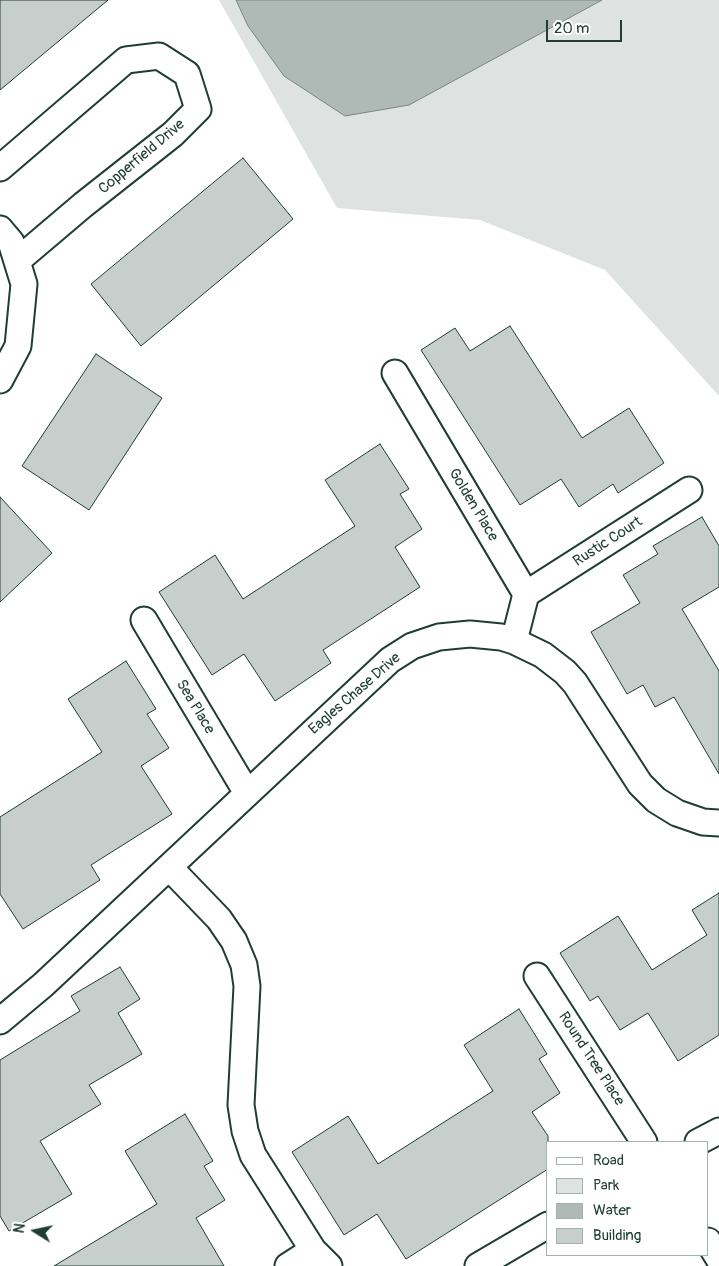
<!DOCTYPE html>
<html>
<head>
<meta charset="utf-8">
<style>
	body { margin:0 }
	#map { position:relative; width:719px; height:1266px; overflow:hidden; background:#fff; font-family:Pangolin,sans-serif }
	canvas { display:block }
	.legend { position:absolute; left:546px; top:1141px; width:162px; height:115px; box-sizing:border-box; background:#fff; border:1px solid #a5b1ae; margin:0; padding:6px 9px; list-style:none; font-size:15px; color:#1f3d34 }
	.legend li { display:flex; align-items:center; gap:10px; height:25px }
	.legend b { width:25px; border:1px solid #a5b1ae }
	.north { position:absolute; left:10px; top:1206px; width:50px; height:50px; -webkit-text-stroke:4px #fff; paint-order:stroke; rotate:280deg; font-size:14px; font-weight:700; line-height:20px; text-align:center; color:#1f3d34 }
	.north::after { content:''; display:block; margin:auto; width:18px; height:22px; background:#1f3d34; clip-path:polygon(50% 0,100% 100%,50% 72%,0 100%) }
	.scale { position:absolute; left:546px; top:20px; width:76px; height:22px; box-sizing:border-box; border:2px solid #1f3d34; border-top:0; padding-left:6px; font-size:15px; line-height:18px; white-space:nowrap; color:#1f3d34; -webkit-text-stroke:4px #fff; paint-order:stroke }
</style>
</head>
<body>
<div id="map">
<canvas width="719" height="1266"></canvas>
<ul class="legend">
<li><b style="height:6px;background:#fff"></b>Road</li>
<li><b style="height:14px;background:#dee3e2"></b>Park</li>
<li><b style="height:14px;background:#afbab7"></b>Water</li>
<li><b style="height:14px;background:#c7cfcc"></b>Building</li>
</ul>
<div class="north">N</div>
<div class="scale">20 m</div>
</div>
<script>
const c = document.querySelector('canvas').getContext('2d');
c.lineJoin = 'round';
function fill(path, color) {
  c.fillStyle = color;
  c.fill(path, 'evenodd');
}
function poly(rows) {
  const path = new Path2D();
  for (const r of rows) {
    path.moveTo(r[0], r[1]);
    for (let i = 2; i < r.length; i += 2) path.lineTo(r[i], r[i + 1]);
  }
  return path;
}
function strokePath(path, color, width, dash) {
  c.strokeStyle = color;
  c.lineWidth = width;
  c.lineCap = dash ? 'butt' : 'round';
  c.setLineDash(dash || []);
  c.stroke(path);
}
function write(font, color, halo, rows, align = 'center') {
  c.font = font + ' Pangolin,sans-serif';
  c.lineWidth = 4.5;
  c.setLineDash([]);
  c.textBaseline = 'middle';
  c.strokeStyle = halo;
  c.fillStyle = color;
  for (const [text, x, y, turn = 0] of rows) {
    c.save();
    c.translate(x, y);
    c.rotate((+turn || 0) * Math.PI / 180);
    c.textAlign = isNaN(turn) ? turn : align;
    if (halo) c.strokeText(text, 0, 0);
    c.fillText(text, 0, 0);
    c.restore();
  }
}
fill(poly([
	[219,0,719,0,719,396,605,270,480,220,337,208]
]), '#dee3e2');
const water = poly([
	[236,0,602,0,409,105,345,116,284,76,248,26,236,0]
]);
fill(water, '#afbab7');
strokePath(water, '#758883', 1);
const building = poly([
	[0,0,108,0,0,90,0,0],
	[243,158,293,219,141,346,91,284,243,158],
	[510,326,582,438,629,408,664,463,618,493,613,484,579,507,561,479,520,505,421,350,455,328,470,351,510,326],
	[96,354,162,398,89,510,22,466,96,354],
	[380,444,409,489,400,494,422,529,395,547,420,587,323,650,331,663,275,701,244,654,212,675,159,592,215,555,243,599,355,526,325,480,380,444],
	[0,497,52,553,0,602,0,497],
	[702,517,719,546,719,587,682,609,719,671,719,774,674,697,655,707,643,685,627,694,591,632,640,603,623,575,658,554,653,546,702,517],
	[126,661,156,709,147,714,169,748,141,766,172,814,91,865,100,880,23,929,0,894,0,817,102,752,68,699,126,661],
	[719,893,719,1035,678,1061,648,1013,620,1030,598,996,590,1001,560,953,618,916,652,970,707,935,692,910,719,893],
	[120,967,140,999,118,1013,142,1054,89,1085,101,1104,40,1141,72,1194,9,1231,0,1216,0,1060,80,1011,71,996,120,967],
	[519,1009,547,1054,539,1059,560,1093,532,1112,548,1136,548,1169,406,1259,377,1214,344,1235,292,1152,348,1116,378,1164,493,1091,464,1045,519,1009],
	[185,1114,213,1161,204,1166,225,1200,196,1218,224,1266,54,1266,157,1204,125,1151,185,1114]
]);
fill(building, '#c7cfcc');
strokePath(building, '#1f3d34', 1);
const minor = poly([
	[0,168,126,60,159,56,187,74,198,109,173,134,83,205,17,261],
	[0,229,11,242,24,284,18,346,0,380],
	[395,373,526,594,514,641],
	[526,594,689,490],
	[144,620,247,793],
	[169,867,219,919,234,941,244,965,247,986,241,1105,245,1131,253,1155,313,1250,329,1266],
	[537,976,644,1142],
	[0,1021,43,985,390,660,412,646,439,637,470,634,501,637,514,641,543,655,565,672,575,683,640,784,656,800,677,813,703,822,719,823],
	[698,1142,719,1131],
	[708,1241,719,1259],
	[288,1266,313,1250],
	[478,1266,548,1225]
]);
strokePath(minor, '#1f3d34', 29);
strokePath(minor, '#fff', 25);
write('15px', '#1f3d34', '#fff', [
	["Copperfield Drive",142,157,-40],
	["Golden Place",473,505,59],
	["Rustic Court",608,542,-33],
	["Eagles Chase Drive",355,694,-41],
	["Sea Place",195,707,59],
	["Round Tree Place",591,1059,57]
]);
</script>
</body>
</html>
